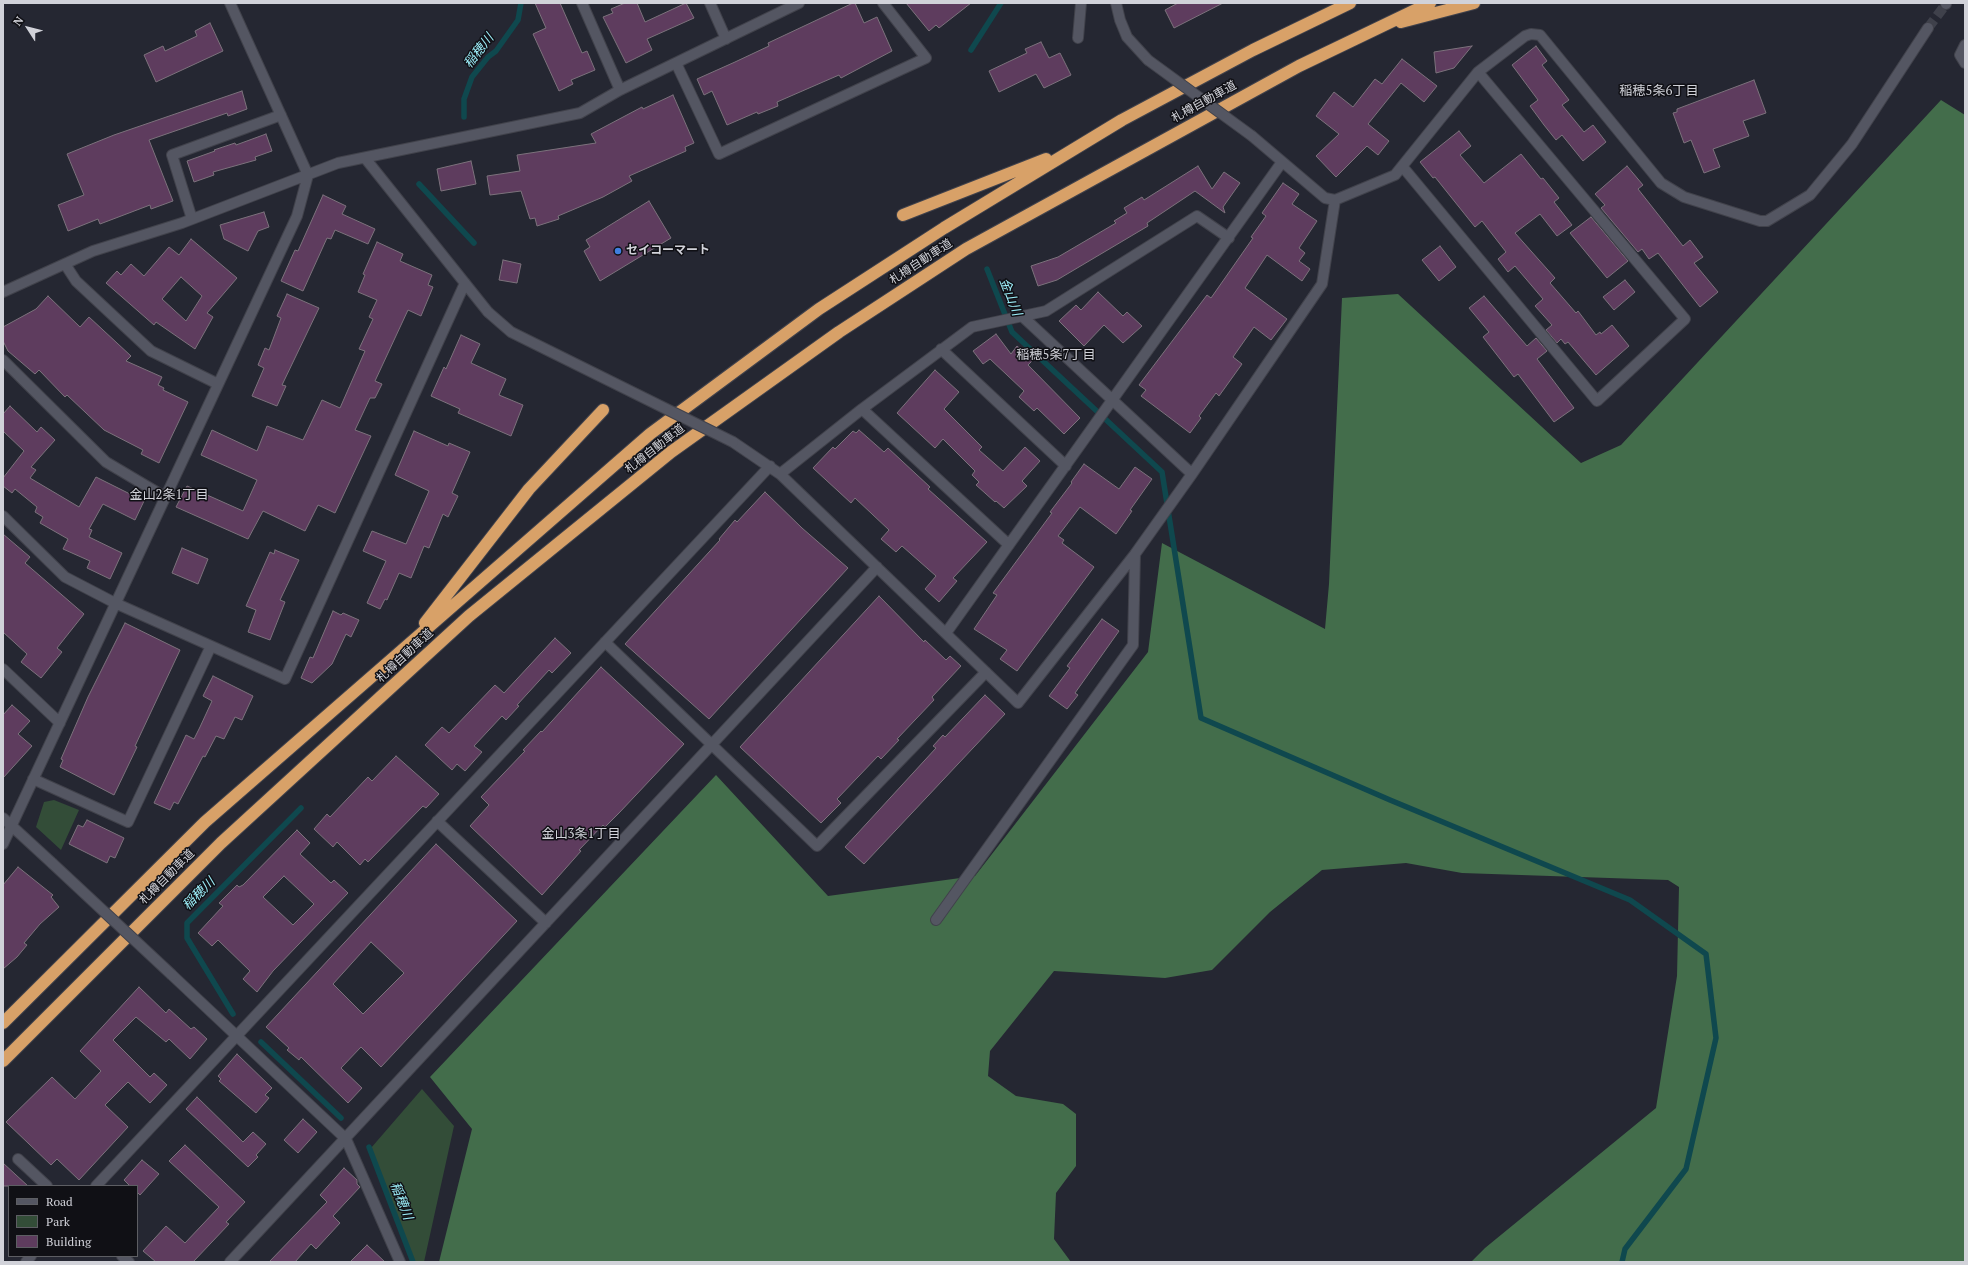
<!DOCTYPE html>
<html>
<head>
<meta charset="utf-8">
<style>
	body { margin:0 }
	#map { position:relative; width:1968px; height:1265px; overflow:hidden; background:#252732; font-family:"PT Serif",serif }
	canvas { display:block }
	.frame { position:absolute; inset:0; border:4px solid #d1d2d9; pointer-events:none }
	.legend { position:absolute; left:8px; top:1185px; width:130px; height:72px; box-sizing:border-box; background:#101015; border:1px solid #5d5e63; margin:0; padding:5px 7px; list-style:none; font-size:12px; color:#d1d2d9 }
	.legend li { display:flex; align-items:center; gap:8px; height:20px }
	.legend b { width:20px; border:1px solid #5d5e63 }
	.north { position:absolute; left:8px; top:8px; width:40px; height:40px; -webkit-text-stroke:3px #101015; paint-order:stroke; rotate:306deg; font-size:11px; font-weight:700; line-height:16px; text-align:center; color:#d1d2d9 }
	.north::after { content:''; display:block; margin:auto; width:14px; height:18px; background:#d1d2d9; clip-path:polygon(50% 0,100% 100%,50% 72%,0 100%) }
</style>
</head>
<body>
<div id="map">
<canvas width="1968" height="1265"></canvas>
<div class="frame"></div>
<ul class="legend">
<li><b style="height:5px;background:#545662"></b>Road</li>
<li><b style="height:11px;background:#334d38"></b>Park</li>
<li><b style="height:11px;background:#5e3c5e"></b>Building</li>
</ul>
<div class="north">N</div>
</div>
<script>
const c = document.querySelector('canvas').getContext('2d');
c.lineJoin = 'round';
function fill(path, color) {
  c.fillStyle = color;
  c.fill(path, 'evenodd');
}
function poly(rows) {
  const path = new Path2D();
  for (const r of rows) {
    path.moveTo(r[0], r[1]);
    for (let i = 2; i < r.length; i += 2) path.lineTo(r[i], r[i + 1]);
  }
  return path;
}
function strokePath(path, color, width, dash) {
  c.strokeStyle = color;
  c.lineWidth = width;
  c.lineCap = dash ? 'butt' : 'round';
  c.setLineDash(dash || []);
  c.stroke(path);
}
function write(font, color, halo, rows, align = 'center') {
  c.font = font + ' "PT Serif","Noto Sans JP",serif';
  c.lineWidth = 3;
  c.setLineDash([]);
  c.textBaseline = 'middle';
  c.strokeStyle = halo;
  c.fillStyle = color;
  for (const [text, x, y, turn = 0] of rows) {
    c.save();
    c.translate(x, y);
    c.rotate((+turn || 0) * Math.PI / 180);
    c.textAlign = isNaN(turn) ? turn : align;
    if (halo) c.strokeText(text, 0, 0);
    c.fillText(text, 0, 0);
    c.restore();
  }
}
fill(poly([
	[54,800,79,810,61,850,36,827,44,802],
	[422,1089,454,1126,424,1262,412,1262,371,1148]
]), '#334d38');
fill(poly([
	[1941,100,1965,115,1965,1262,1471,1262,1485,1248,1656,1108,1677,976,1679,887,1668,880,1462,873,1406,863,1322,870,1270,912,1212,970,1165,978,1054,971,990,1051,988,1076,1016,1096,1063,1104,1076,1114,1076,1166,1056,1193,1054,1239,1071,1262,439,1262,472,1129,430,1077,716,775,828,896,975,876,1148,652,1162,543,1325,629,1329,584,1342,298,1398,294,1581,463,1621,445]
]), '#436d4b');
strokePath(poly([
	[971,50,1001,3],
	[464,117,464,99,472,77,488,57,496,51,518,20,521,3],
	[419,184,474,243],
	[987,269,1012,332,1162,472,1201,718,1390,800,1630,900,1706,954,1716,1038,1686,1169,1625,1249,1622,1262],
	[233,1014,187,938,187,923,301,808],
	[261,1042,341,1118],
	[369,1147,413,1262]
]), '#0f484e', 5.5);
const building = poly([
	[535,3,560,3,582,53,587,51,595,70,571,80,573,84,559,91,533,34,546,28,535,3],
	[625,3,637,3,645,22,686,3,694,18,647,39,652,50,626,63,603,17,613,13,611,9,625,3],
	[853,3,855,3,864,23,877,17,892,51,841,78,839,75,777,102,778,106,758,114,757,112,727,125,712,91,704,95,697,79,735,62,769,46,768,43,853,3],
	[906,3,971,3,939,28,936,25,929,31,906,3],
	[1178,3,1223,3,1174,28,1165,10,1178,3],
	[210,23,223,51,156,82,144,55,163,46,165,51,197,36,195,31,210,23],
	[1041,42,1049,58,1060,53,1071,75,1044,88,1036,74,999,92,989,71,1027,53,1025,49,1041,42],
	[1472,46,1454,68,1436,73,1434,52,1472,46],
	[1536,46,1547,61,1542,65,1569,100,1562,105,1584,132,1593,125,1606,142,1583,161,1562,135,1556,140,1544,125,1530,106,1538,100,1512,65,1536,46],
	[1402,59,1437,86,1424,102,1401,83,1368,124,1389,141,1378,155,1367,146,1336,177,1316,156,1339,134,1316,116,1334,92,1353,107,1375,79,1382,84,1402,59],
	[1754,80,1766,113,1743,121,1749,136,1713,149,1720,167,1704,173,1691,140,1684,143,1673,113,1677,112,1677,109,1754,80],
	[242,91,247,109,228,116,227,113,149,140,173,201,151,209,150,205,100,224,98,219,68,231,58,205,84,195,67,154,114,135,242,91],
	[673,95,694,143,685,147,686,151,629,176,632,181,603,197,558,216,559,219,537,226,535,218,530,219,521,191,490,195,487,176,520,171,517,155,596,143,591,134,642,107,643,109,673,95],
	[1459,131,1471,146,1460,155,1484,183,1521,154,1541,179,1543,178,1559,198,1554,202,1572,225,1557,236,1540,214,1515,233,1555,278,1550,283,1576,313,1578,311,1596,335,1600,332,1601,334,1612,325,1629,346,1596,375,1568,342,1565,344,1561,339,1557,343,1546,330,1552,325,1535,306,1543,299,1515,266,1508,272,1498,259,1506,252,1482,221,1475,227,1435,177,1433,178,1420,162,1459,131],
	[266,134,272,151,255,157,256,160,213,172,214,175,194,182,187,161,215,151,214,150,235,143,236,145,266,134],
	[471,161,476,184,441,191,437,169,471,161],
	[1198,166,1212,189,1224,172,1240,183,1223,207,1225,213,1195,191,1147,223,1148,226,1057,280,1038,286,1031,266,1058,257,1116,223,1114,221,1127,213,1124,208,1142,197,1144,200,1198,166],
	[1627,166,1643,185,1638,189,1683,246,1690,240,1703,257,1694,263,1718,292,1700,307,1658,253,1649,259,1642,249,1638,252,1601,208,1605,205,1595,194,1627,166],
	[1283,183,1299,194,1292,204,1317,221,1299,248,1305,253,1299,261,1310,269,1302,281,1267,255,1245,288,1287,319,1271,340,1254,327,1233,357,1242,364,1219,396,1216,393,1199,416,1201,418,1190,433,1141,396,1146,390,1139,385,1207,295,1211,298,1253,238,1251,237,1266,216,1262,213,1283,183],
	[323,195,346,206,342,214,375,229,368,244,335,230,331,239,327,238,303,291,281,281,295,250,298,251,323,195],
	[649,201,671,238,600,281,584,251,590,247,586,240,649,201],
	[264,212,269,227,258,231,248,251,224,239,220,225,264,212],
	[1591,217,1628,261,1607,278,1570,233,1591,217],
	[191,239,237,278,207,313,213,317,195,349,156,322,154,325,106,283,117,271,121,275,131,264,144,276,169,247,179,255,191,239],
	[181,277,202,296,186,321,162,299,181,277],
	[377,242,403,254,400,261,432,275,428,285,433,287,421,316,408,310,375,381,382,384,375,398,370,398,355,430,371,436,335,513,318,505,305,531,263,511,248,539,176,507,187,486,243,511,257,480,201,455,212,430,257,451,267,426,303,440,322,400,340,408,365,351,359,349,373,319,369,317,377,300,358,292,365,275,363,274,377,242],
	[1440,246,1456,267,1439,281,1422,260,1440,246],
	[503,260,521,264,517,283,499,280,503,260],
	[1625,280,1635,292,1614,310,1603,297,1625,280],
	[1098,292,1123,316,1127,312,1142,326,1123,343,1104,325,1084,346,1059,321,1076,305,1081,310,1098,292],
	[287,294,319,308,282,385,286,386,277,406,252,396,264,368,258,365,265,348,269,350,281,318,277,316,287,294],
	[48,296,80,327,89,317,131,356,126,361,162,377,158,385,164,388,163,390,188,402,159,463,141,454,143,450,104,430,67,395,65,397,39,370,35,374,8,351,3,341,3,327,36,309,48,296],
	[1484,296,1527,346,1536,338,1547,351,1537,359,1574,408,1554,422,1518,374,1514,377,1483,337,1489,332,1469,308,1484,296],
	[996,334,1011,354,1017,346,1033,360,1028,365,1080,418,1064,434,1037,408,1034,411,1019,397,1024,391,990,359,983,364,973,351,996,334],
	[461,335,480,344,471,363,506,379,499,395,523,405,511,436,458,413,460,409,431,396,444,367,446,369,461,335],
	[935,370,959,392,944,409,982,447,979,450,1003,471,1025,447,1040,461,1022,481,1027,486,1004,508,996,501,995,502,976,485,979,482,972,475,975,471,943,439,935,448,897,413,935,370],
	[10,406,37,432,41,427,55,440,31,467,36,470,30,478,79,507,96,477,144,501,135,520,103,504,89,529,92,530,89,537,122,553,110,579,87,568,90,561,63,549,68,539,40,523,43,517,35,512,37,507,15,489,12,493,3,486,3,478,24,451,3,431,3,414,10,406],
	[859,430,884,452,888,448,930,487,928,489,987,542,953,578,957,581,939,602,925,589,936,576,902,546,896,552,881,539,889,530,855,498,851,503,813,468,833,447,835,449,853,431,856,433,859,430],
	[414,431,448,446,449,443,470,452,452,493,458,496,448,517,443,514,429,548,424,546,411,578,399,573,387,600,385,599,380,609,367,603,386,561,363,551,372,531,406,544,429,491,395,475,414,431],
	[1084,464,1119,489,1135,467,1152,479,1130,510,1132,511,1116,534,1080,507,1058,536,1064,540,1062,543,1094,567,1017,671,1000,659,1007,650,974,629,997,595,993,593,1052,513,1050,512,1072,483,1071,482,1084,464],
	[765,492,802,528,848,568,709,719,625,644,720,540,719,539,735,520,737,522,765,492],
	[3,534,30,557,25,563,84,614,57,648,62,652,41,678,21,662,27,654,3,632,3,534],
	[182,548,208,559,198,584,172,573,182,548],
	[275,550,299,560,280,600,285,602,270,640,248,632,256,610,246,606,270,552,274,554,275,550],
	[879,596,924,642,925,640,946,660,950,656,961,666,932,697,934,700,897,739,899,740,881,759,878,756,837,799,841,803,821,823,740,747,879,596],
	[333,611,341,615,343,613,359,620,351,637,346,634,332,664,312,683,301,678,310,657,313,658,333,611],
	[1102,619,1119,631,1075,693,1078,695,1067,709,1049,696,1070,668,1067,666,1102,619],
	[125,623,180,650,135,746,137,747,114,795,60,767,63,760,61,759,88,697,125,623],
	[555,638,571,653,552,673,549,670,517,705,519,706,506,720,502,716,474,746,482,752,465,771,457,764,452,770,425,745,442,727,449,733,495,685,504,693,555,638],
	[601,667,684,744,619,813,605,827,603,825,579,850,581,851,542,895,470,826,489,805,481,797,525,751,523,750,541,731,542,732,601,667],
	[213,676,253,696,242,720,235,717,224,739,216,736,205,757,203,756,178,804,174,802,170,810,154,803,186,735,194,739,200,727,212,701,203,696,213,676],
	[985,695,1005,714,864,864,845,847,936,748,933,746,943,735,945,737,985,695],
	[12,705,30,721,18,734,32,746,3,778,3,715,12,705],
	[396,756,439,794,426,808,423,806,368,862,365,859,360,865,337,842,333,847,314,829,327,814,330,817,368,777,372,781,396,756],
	[87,820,124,838,115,858,110,856,107,863,69,844,78,825,83,827,87,820],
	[297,830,310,843,300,854,331,883,334,880,348,893,273,971,257,992,243,979,250,971,218,940,212,946,198,933,223,906,219,903,237,885,239,887,243,885,297,830],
	[284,876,314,904,293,925,263,897,284,876],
	[436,844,517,921,381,1067,361,1047,341,1068,362,1088,348,1103,301,1057,299,1060,287,1050,289,1048,266,1027,436,844],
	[371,942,404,973,363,1014,333,984,371,942],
	[18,867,53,895,51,897,59,907,40,924,24,943,27,945,17,957,3,969,3,885,18,867],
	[139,987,166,1013,169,1009,191,1029,194,1027,207,1039,190,1059,169,1039,166,1042,136,1017,113,1040,150,1077,154,1073,167,1085,150,1103,128,1082,105,1105,128,1127,79,1180,57,1159,51,1165,6,1122,52,1077,75,1099,101,1071,80,1051,139,987],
	[237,1054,272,1088,265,1095,269,1098,256,1113,219,1081,221,1079,218,1076,237,1054],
	[197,1097,243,1142,253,1132,266,1144,256,1155,258,1157,248,1167,186,1109,197,1097],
	[303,1119,317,1132,298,1153,284,1140,303,1119],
	[185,1145,245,1202,226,1222,229,1224,193,1262,156,1262,143,1251,166,1226,185,1243,219,1207,169,1161,185,1145],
	[142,1160,159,1174,140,1195,137,1192,137,1186,130,1186,124,1180,142,1160],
	[3,1163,28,1186,3,1186,3,1163],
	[344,1168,357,1180,357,1184,360,1187,333,1216,340,1223,316,1249,311,1244,295,1262,269,1262,327,1202,320,1195,344,1168],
	[367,1245,385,1262,350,1262,367,1245]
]);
fill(building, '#5e3c5e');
strokePath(building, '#7c727c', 1);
strokePath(poly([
	[1928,28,1946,4]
]), '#3f414b', 10, [10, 5]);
const minor = poly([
	[582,3,620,90],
	[710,3,726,39],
	[1116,3,1120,20,1127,37,1148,60],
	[1946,4,1946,3],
	[1078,38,1081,3],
	[1965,45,1960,55,1965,63],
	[676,63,719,154,926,58,883,3],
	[1252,136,1325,198,1335,200,1395,175,1478,72,1525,36,1531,34,1540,35,1661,183,1684,197,1760,221,1767,221,1810,195,1852,144,1928,28],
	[365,158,488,312],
	[1402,166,1597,401,1685,319,1478,72],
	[192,219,172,155,281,115],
	[65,264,76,281,151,351,218,384],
	[3,292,93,251,182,223,338,163,580,113,620,90,799,3],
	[1022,316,1192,474],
	[941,349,1066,466],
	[3,360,106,462,165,497],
	[862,409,1009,545],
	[733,442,780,474,1018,703,1135,554,1192,474,1322,284,1335,200],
	[780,474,862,409,972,327,1046,311,1197,216,1229,238],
	[3,516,65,577,115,603,285,679,465,283],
	[946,633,1282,162],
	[605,642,817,846,986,672],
	[3,669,60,723],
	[33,779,128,822,211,646],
	[3,818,52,863],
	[437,821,546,923],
	[3,844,297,216,308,175,230,3],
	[936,920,1133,645,1135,554],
	[172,975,346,1139,400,1262],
	[18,1159,47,1186],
	[96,1186,770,466],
	[122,1256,129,1262],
	[26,1262,31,1256],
	[230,1262,877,567]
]);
const highway = poly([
	[1401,22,1474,3],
	[903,215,1046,159],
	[425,623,529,489,603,410],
	[3,1023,205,822,650,434,819,309,944,228,1122,120,1253,50,1350,3],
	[3,1061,221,843,469,616,671,452,839,332,966,249,1299,66,1430,3]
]);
strokePath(minor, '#41424b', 12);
strokePath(highway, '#41424b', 14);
strokePath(minor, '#545662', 10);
strokePath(highway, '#d8a168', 12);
const minorBridge = poly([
	[1148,60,1252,136],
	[488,312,511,332,733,442],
	[52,863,172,975]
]);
strokePath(minorBridge, '#41424b', 12, []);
strokePath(minorBridge, '#545662', 10);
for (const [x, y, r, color] of [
	[618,251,4,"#3f7fe0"]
]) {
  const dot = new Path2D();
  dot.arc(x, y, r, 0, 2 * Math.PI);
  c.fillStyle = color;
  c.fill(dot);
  strokePath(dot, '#101015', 1.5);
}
write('12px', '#d1d2d9', '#101015', [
	["札樽自動車道",1204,102,-29],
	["札樽自動車道",921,262,-33],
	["札樽自動車道",655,449,-38],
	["札樽自動車道",405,656,-43],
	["札樽自動車道",167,877,-45]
]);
write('bold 12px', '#d1d2d9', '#101015', [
	["セイコーマート",626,251]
], 'left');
write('italic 13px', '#9deffa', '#101015', [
	["稲穂川",479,51,-52],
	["金山川",1010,297,69],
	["稲穂川",199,894,-45],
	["稲穂川",401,1201,69]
]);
write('13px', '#d1d2d9', '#101015', [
	["稲穂5条6丁目",1659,91],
	["稲穂5条7丁目",1056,355],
	["金山2条1丁目",169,495],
	["金山3条1丁目",581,834]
]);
</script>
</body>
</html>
